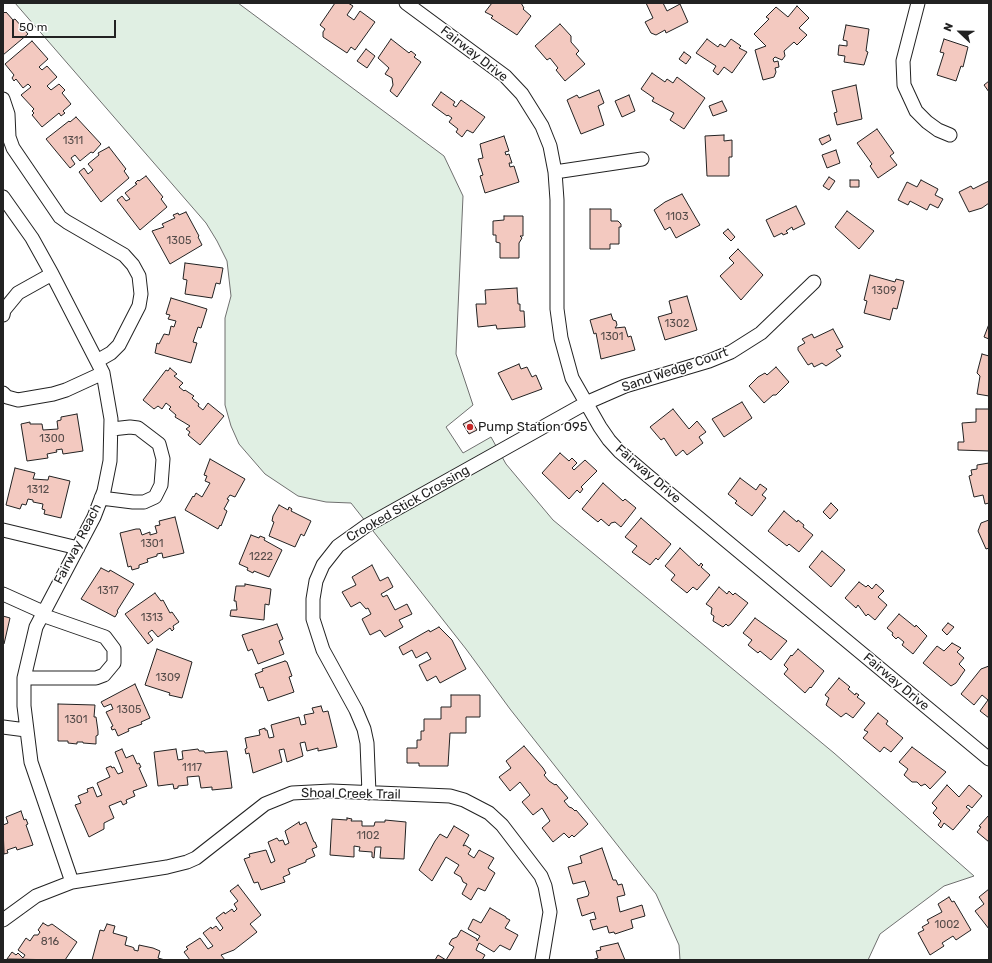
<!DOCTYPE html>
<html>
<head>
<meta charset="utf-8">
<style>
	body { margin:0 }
	#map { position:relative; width:992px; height:963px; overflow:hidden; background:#fff; font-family:Rubik,sans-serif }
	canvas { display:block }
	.frame { position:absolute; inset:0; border:4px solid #222; pointer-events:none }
	.north { position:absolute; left:940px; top:12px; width:40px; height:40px; -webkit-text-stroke:3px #fff; paint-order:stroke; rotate:292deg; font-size:11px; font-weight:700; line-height:16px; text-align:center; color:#222 }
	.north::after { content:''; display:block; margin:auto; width:14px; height:18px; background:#222; clip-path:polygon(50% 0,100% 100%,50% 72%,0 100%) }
	.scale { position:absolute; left:12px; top:20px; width:104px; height:18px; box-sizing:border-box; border:2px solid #222; border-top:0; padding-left:5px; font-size:12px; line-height:14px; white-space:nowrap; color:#222; -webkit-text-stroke:3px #fff; paint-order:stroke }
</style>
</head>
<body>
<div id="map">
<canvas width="992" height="963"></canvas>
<div class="frame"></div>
<div class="north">N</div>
<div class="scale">50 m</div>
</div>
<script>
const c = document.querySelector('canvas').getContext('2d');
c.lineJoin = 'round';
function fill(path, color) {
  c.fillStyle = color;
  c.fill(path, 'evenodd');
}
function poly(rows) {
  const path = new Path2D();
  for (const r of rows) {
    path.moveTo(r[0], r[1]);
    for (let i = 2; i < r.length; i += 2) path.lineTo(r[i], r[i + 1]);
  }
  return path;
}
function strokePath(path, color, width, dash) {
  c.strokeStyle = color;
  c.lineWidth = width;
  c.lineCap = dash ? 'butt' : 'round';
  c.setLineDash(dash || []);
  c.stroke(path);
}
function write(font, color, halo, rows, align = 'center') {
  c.font = font + ' Rubik,sans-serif';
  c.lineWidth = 3;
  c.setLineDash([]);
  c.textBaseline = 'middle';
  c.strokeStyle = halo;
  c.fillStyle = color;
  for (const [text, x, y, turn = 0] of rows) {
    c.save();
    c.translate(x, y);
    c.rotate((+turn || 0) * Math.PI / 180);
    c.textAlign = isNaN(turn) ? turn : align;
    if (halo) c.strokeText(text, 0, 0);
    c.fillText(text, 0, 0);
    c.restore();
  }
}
const green = poly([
	[15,3,238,3,444,156,463,196,456,354,473,405,446,427,463,453,491,437,506,464,553,520,834,753,974,876,944,886,880,934,868,960,680,960,679,945,656,894,510,709,466,649,351,503,326,502,298,496,265,474,239,444,231,426,225,405,225,318,231,296,227,261,217,241,206,223,15,3]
]);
fill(green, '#e0efe3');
strokePath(green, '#6f6f6f', 1);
const building = poly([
	[335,3,348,3,353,6,347,15,354,20,360,11,375,22,355,50,351,47,347,53,323,37,323,32,325,29,320,25,335,3],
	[492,3,521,3,524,8,523,9,531,16,517,35,491,18,493,16,485,12,492,3],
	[646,3,663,3,667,11,680,4,688,22,666,33,665,30,656,35,651,33,645,22,653,18,646,3],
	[797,6,809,18,799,28,807,35,797,45,794,42,784,51,785,56,782,60,775,57,773,59,774,62,778,61,779,67,775,68,776,72,774,77,763,80,755,50,766,46,754,34,769,19,766,17,776,7,788,17,797,6],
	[3,11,5,13,6,12,13,20,15,19,28,34,3,55,3,11],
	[560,24,571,36,571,42,579,51,576,54,585,64,565,81,556,70,558,68,550,58,547,60,535,46,560,24],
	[846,25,869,29,866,51,868,52,864,65,844,62,845,56,838,55,839,45,847,46,847,41,843,40,846,25],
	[391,39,409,53,411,51,416,55,414,57,421,62,397,97,390,91,393,85,392,78,385,74,389,68,378,58,391,39],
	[707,39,718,47,720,44,725,47,731,39,741,46,739,48,747,52,732,73,724,67,718,75,713,71,716,66,696,53,707,39],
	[944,39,968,47,963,67,961,66,956,81,937,75,944,53,940,52,944,39],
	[32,41,48,59,39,67,42,70,47,66,57,77,47,86,51,90,59,84,65,90,62,93,71,104,63,111,65,113,61,116,59,113,42,127,32,115,34,113,32,111,34,109,21,95,31,87,28,84,23,88,16,79,14,81,12,78,14,75,5,64,32,41],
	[366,49,375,56,367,68,357,61,366,49],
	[684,52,691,57,686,64,679,59,684,52],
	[652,73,665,82,667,79,673,83,677,77,705,98,684,129,670,120,674,113,652,101,654,98,641,89,652,73],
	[989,81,989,92,984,85,989,81],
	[856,85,862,119,837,125,834,113,837,112,832,91,856,85],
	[599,90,604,103,598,106,604,125,581,134,567,100,577,95,579,98,599,90],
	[441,92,455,102,453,105,456,107,461,100,485,117,473,133,467,130,462,137,456,132,458,129,449,122,452,118,448,115,447,116,432,105,441,92],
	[629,95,635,111,622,117,615,101,629,95],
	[722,101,727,111,713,116,709,106,722,101],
	[76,117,101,144,93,153,91,152,80,161,75,155,71,158,75,164,70,168,46,139,69,121,70,122,76,117],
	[877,129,894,153,890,156,897,165,878,178,870,166,872,164,857,143,877,129],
	[724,135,724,141,732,140,732,157,729,157,729,176,707,176,705,136,724,135],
	[829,135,831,140,822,145,819,139,829,135],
	[504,136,509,151,505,152,506,155,509,154,512,163,509,163,510,167,514,166,519,182,485,193,480,176,483,175,478,159,483,158,480,144,504,136],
	[109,147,126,169,124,171,129,178,101,202,79,172,84,168,88,174,93,170,88,164,99,155,98,153,109,147],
	[836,150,840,163,827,168,822,155,836,150],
	[146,176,163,197,161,199,167,207,140,230,117,200,122,196,126,201,130,199,125,193,137,184,135,183,138,180,139,181,146,176],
	[829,177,835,181,829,190,823,186,829,177],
	[850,180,859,180,859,187,850,187,850,180],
	[921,180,938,189,935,195,943,199,938,208,930,204,927,210,910,201,908,205,898,200,907,182,917,187,921,180],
	[989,181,989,203,982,208,969,212,959,192,971,186,973,189,989,181],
	[682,194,700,225,676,238,670,227,665,230,654,210,665,202,682,194],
	[796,206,805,224,793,230,792,227,786,231,788,233,783,235,782,233,774,237,766,220,796,206],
	[590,209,611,209,611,221,618,221,621,224,621,227,619,227,619,244,610,244,610,249,590,249,590,209],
	[847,211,874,231,859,249,835,227,847,211],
	[186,212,199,236,198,237,202,245,170,264,152,231,164,227,162,224,175,218,173,215,178,213,179,215,186,212],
	[504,216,523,216,523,236,520,236,522,238,519,243,519,258,500,258,500,243,496,242,496,235,493,235,493,221,504,220,504,216],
	[728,229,735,237,731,241,723,233,728,229],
	[738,249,763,275,741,300,720,276,734,263,729,258,738,249],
	[185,263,223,268,220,284,216,283,212,298,185,294,187,280,183,279,185,263],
	[870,275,895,282,896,279,904,281,897,309,893,308,890,320,864,313,867,301,864,300,870,275],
	[517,288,518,304,520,304,520,311,524,311,525,327,497,329,496,325,478,327,476,304,486,304,485,290,517,288],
	[687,296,697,330,665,340,658,317,672,313,669,301,687,296],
	[171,298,207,309,201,328,198,327,193,342,197,343,191,363,155,353,157,343,159,344,164,334,169,335,171,326,174,327,176,321,168,319,170,315,166,314,171,298],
	[611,314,613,320,616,321,617,325,615,328,625,327,628,337,631,336,635,350,601,359,596,333,594,334,590,320,611,314],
	[989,324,989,339,984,337,989,324],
	[833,329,843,347,836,350,841,356,826,366,822,363,814,367,812,363,808,365,798,350,798,347,805,343,802,339,812,334,814,338,833,329],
	[982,354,989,356,989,396,977,394,980,376,977,373,982,354],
	[519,364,521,369,527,367,532,377,536,375,542,389,512,400,498,373,519,364],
	[776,367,789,382,776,395,773,395,764,403,749,386,758,377,765,373,767,375,776,367],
	[170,368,177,374,174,376,183,383,179,387,184,391,185,390,194,396,192,398,199,404,198,406,203,410,208,403,224,416,200,445,188,435,190,432,186,429,190,426,175,417,176,415,169,409,171,407,166,403,162,409,158,406,154,409,143,400,166,370,168,371,170,368],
	[742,402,752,418,724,437,712,419,742,402],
	[673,409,689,429,697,421,706,432,699,437,703,443,687,455,683,450,676,456,664,438,661,440,650,427,673,409],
	[976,409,989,409,989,451,958,450,958,442,964,442,962,423,976,422,976,409],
	[77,414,83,451,63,454,62,449,56,450,57,452,47,454,48,458,27,461,21,424,30,422,30,424,42,424,43,430,58,429,57,421,61,420,61,417,77,414],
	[471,420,477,430,469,434,463,424,471,420],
	[560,453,569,461,572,458,577,463,572,468,574,470,585,460,597,471,581,487,583,489,580,493,577,490,569,499,542,473,560,453],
	[210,459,245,479,235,497,230,495,227,499,229,500,224,509,227,511,221,526,220,525,218,529,185,510,193,496,194,497,196,493,202,497,210,483,205,481,207,476,204,475,210,459],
	[989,463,989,503,985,504,983,495,974,497,969,476,972,475,971,470,977,469,977,465,989,463],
	[15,468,35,473,33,479,48,480,49,476,70,481,61,518,44,514,45,510,42,509,43,504,33,502,33,500,28,499,26,505,22,504,20,509,6,505,15,468],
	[740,478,756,490,760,484,767,489,762,495,766,498,752,516,735,503,737,501,728,494,740,478],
	[603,483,623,501,625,499,636,508,621,527,615,522,611,523,609,526,601,519,598,522,582,509,603,483],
	[831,503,838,510,830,519,823,512,831,503],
	[279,505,288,510,289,507,292,509,291,511,311,521,304,536,301,534,295,547,269,536,274,522,272,521,273,516,279,505],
	[784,511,797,522,798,520,804,525,803,527,813,535,799,552,789,544,787,546,768,531,784,511],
	[175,517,184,553,163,558,162,553,157,554,157,556,147,559,148,562,139,565,139,568,132,570,131,566,128,567,120,533,136,529,140,529,142,535,150,532,150,535,157,533,155,526,160,525,159,521,175,517],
	[641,518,671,544,658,560,656,558,650,565,632,552,637,546,625,537,641,518],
	[989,520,989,548,986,549,978,531,981,523,989,520],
	[251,535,259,538,260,536,265,538,264,540,282,550,269,577,254,571,253,573,247,570,248,568,239,564,251,535],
	[680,548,699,566,701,563,703,565,701,567,710,575,697,590,693,587,687,593,671,580,675,575,665,566,680,548],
	[822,551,845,570,831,587,809,567,822,551],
	[372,565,380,581,388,577,393,587,381,594,383,597,387,595,395,610,407,604,412,614,399,620,403,627,385,637,380,630,370,635,362,619,371,614,368,608,366,609,360,602,351,607,342,592,356,585,352,577,372,565],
	[101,568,109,572,110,570,134,584,117,611,118,612,115,617,81,599,101,568],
	[859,582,866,587,868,585,872,589,876,584,884,591,878,597,887,605,875,620,868,614,866,616,858,605,856,608,845,598,859,582],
	[245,584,271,589,269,605,265,604,264,620,230,616,231,610,237,610,236,601,234,601,236,586,245,586,245,584],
	[719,587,727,594,729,591,733,595,735,593,748,603,731,624,728,626,726,624,723,627,713,621,714,616,711,614,712,608,706,604,719,587],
	[155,593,161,601,163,600,170,613,172,612,179,622,173,626,174,629,172,631,170,628,158,637,152,630,148,633,153,640,148,644,125,614,155,593],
	[899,614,915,627,916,625,927,636,913,654,902,645,904,642,898,637,896,639,892,635,893,633,887,628,899,614],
	[3,616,10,618,4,644,3,643,3,616],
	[755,618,787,641,771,660,760,651,758,653,748,645,752,640,743,633,755,618],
	[948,623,954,627,947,635,942,630,948,623],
	[277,624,283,639,279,641,284,654,258,664,252,649,248,651,242,635,277,624],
	[439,627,452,640,466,669,440,683,436,676,427,681,419,665,431,659,427,652,416,658,412,650,403,655,399,647,429,630,430,632,439,627],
	[952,643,961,648,957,652,964,658,959,664,965,670,956,683,951,686,923,663,937,646,944,651,952,643],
	[157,649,192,662,182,698,169,695,170,693,145,685,157,649],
	[798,649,824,671,811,688,810,687,805,693,784,674,788,669,784,665,791,655,792,656,798,649],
	[285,661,287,662,292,676,289,677,294,692,268,701,263,687,260,688,255,674,263,671,262,669,285,661],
	[989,666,989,718,980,711,988,700,982,695,974,705,961,694,981,669,989,666],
	[839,678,850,687,848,689,855,695,856,693,859,695,857,697,865,703,853,718,846,713,841,717,826,705,829,698,825,695,839,678],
	[135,684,150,718,141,722,142,724,128,729,129,731,118,736,115,729,112,730,111,727,113,726,106,712,113,709,111,704,104,707,101,702,135,684],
	[451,695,480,695,480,717,466,717,466,733,450,733,448,766,419,766,419,763,407,763,407,748,417,748,417,740,421,740,421,731,424,731,424,719,441,719,441,707,451,707,451,695],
	[58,704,95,705,94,717,96,717,98,731,98,735,96,736,96,744,83,743,83,742,77,742,77,744,68,743,68,741,58,741,58,704],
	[321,706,323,712,328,711,337,747,318,751,318,748,307,751,305,742,300,743,303,756,287,762,284,749,279,750,282,762,253,773,249,753,246,754,245,749,247,748,245,738,260,735,259,730,265,728,265,730,267,730,269,738,274,737,271,725,299,717,301,725,306,724,304,715,314,713,312,708,321,706],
	[878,713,888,721,886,724,903,738,891,752,884,747,880,752,863,738,868,732,864,730,878,713],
	[524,746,543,768,546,773,544,775,549,781,555,785,556,784,568,798,564,801,569,807,572,808,575,811,576,810,588,824,574,837,572,835,569,838,564,833,553,842,542,828,550,821,542,808,533,815,522,802,530,795,520,782,510,791,499,777,511,768,506,761,524,746],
	[912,747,946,772,930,789,925,784,921,786,917,782,912,782,904,775,908,769,899,762,912,747],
	[122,749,126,758,133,755,137,764,139,763,141,767,139,768,147,786,133,791,135,796,126,800,127,803,123,805,121,801,109,806,114,818,104,823,104,829,89,837,75,805,81,803,78,796,88,792,87,789,93,787,97,797,102,795,97,783,110,777,106,768,111,766,112,768,114,767,118,774,123,772,115,752,122,749],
	[176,749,178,760,183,759,182,751,198,749,199,751,204,751,205,753,227,751,232,788,212,790,212,787,201,788,199,776,187,777,188,785,178,786,178,788,174,789,173,784,158,786,154,752,176,749],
	[947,785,959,797,969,785,982,796,972,808,968,805,966,807,970,810,953,830,944,823,941,828,938,825,941,821,933,813,937,808,932,803,947,785],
	[21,811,24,820,26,819,28,824,26,825,33,845,17,850,16,847,7,850,8,853,4,854,3,825,8,823,6,817,21,811],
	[989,815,989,842,977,832,981,827,979,826,989,815],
	[347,818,352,819,351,821,362,821,362,826,374,826,375,822,385,822,385,820,406,822,404,859,380,858,381,847,375,847,374,858,372,857,372,852,359,851,360,847,354,846,354,857,330,855,332,819,347,820,347,818],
	[299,822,300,825,306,822,314,842,315,842,317,847,312,849,315,856,306,860,306,862,288,869,290,874,283,877,285,882,261,890,258,882,254,883,244,859,250,857,249,854,266,850,271,863,275,861,268,842,277,838,279,841,283,840,285,845,289,843,285,831,299,822],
	[454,826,469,835,463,846,465,845,471,849,468,854,474,858,479,850,494,858,488,868,495,873,485,891,478,888,471,900,462,894,467,884,463,882,461,877,454,873,459,865,446,857,432,881,419,870,435,841,440,834,447,838,454,826],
	[602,848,613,880,616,880,618,885,622,884,625,895,617,897,620,912,642,905,645,916,631,920,633,928,615,934,614,932,609,933,607,926,593,930,590,920,596,919,594,912,582,916,577,899,588,896,589,893,585,881,573,884,568,867,582,863,580,856,602,848],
	[238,885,261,915,250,924,257,932,234,950,221,955,225,960,190,960,184,952,188,949,186,947,200,938,208,949,213,946,203,933,211,927,212,929,216,926,220,931,223,928,216,918,224,912,225,914,232,909,234,912,237,909,234,904,238,901,230,891,238,885],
	[989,889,989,929,975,911,984,904,979,897,989,889],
	[949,897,952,902,954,901,971,930,956,940,953,936,942,943,944,946,930,955,918,933,924,930,922,927,929,923,927,920,942,912,938,904,949,897],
	[490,908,506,917,506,918,510,920,505,928,518,935,510,950,500,945,494,952,479,943,476,950,485,955,482,960,435,960,438,955,446,960,454,947,449,944,452,939,457,937,461,930,477,939,477,941,480,936,468,929,473,919,481,923,490,908],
	[43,923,48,926,52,924,77,942,65,960,7,959,12,952,16,955,18,953,23,958,25,955,18,950,26,938,30,941,34,935,38,935,40,932,38,930,43,923],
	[107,924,115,926,113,933,127,937,125,945,132,947,134,948,134,950,138,951,139,945,153,948,160,951,158,958,165,960,92,960,100,930,104,931,107,924],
	[618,943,625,960,592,960,598,958,596,951,601,950,600,947,618,943]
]);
fill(building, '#f3c9c0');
strokePath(building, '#222', 1);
const minor = poly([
	[406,3,505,76,522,94,542,126,550,146,555,172,557,200,557,309,561,338,572,378,600,427,609,440,619,451,647,475,989,759],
	[918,3,903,61,904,85,916,111,927,122,938,130,950,135],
	[3,99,8,114,9,137,13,148,60,217,67,222,124,255,133,265,139,276,141,294,139,306,119,345,111,353,97,361],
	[555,172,642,159],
	[3,197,32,238,52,274,103,373,111,419,110,461,104,491,94,517,36,627,24,678,24,706,31,762,72,882],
	[3,315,4,310,18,293,52,274],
	[3,393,7,397,18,400,53,394,66,390,103,373],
	[101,498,133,502,144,502,155,497,161,485,163,459,159,444,138,428,130,427,112,429],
	[3,530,78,548],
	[3,594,43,612],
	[24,678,96,678,104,675,114,663,114,649,105,637,42,615],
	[3,727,26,730],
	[369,793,367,743,364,729,356,710,323,650,313,619,313,599,316,581,323,565,338,546,366,526,586,403,625,386,709,361,731,352,761,333,814,282],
	[3,920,36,896,72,882,167,867,187,862,196,858,265,804,292,793,331,791,450,796,464,800,489,813,502,825,541,876,545,886,550,912,542,960]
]);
strokePath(minor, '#222', 15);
strokePath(minor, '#fff', 13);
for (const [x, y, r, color] of [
	[470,427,4,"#c62828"]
]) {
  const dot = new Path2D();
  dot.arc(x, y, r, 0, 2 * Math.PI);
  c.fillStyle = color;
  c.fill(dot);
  strokePath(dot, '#fff', 1.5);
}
write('11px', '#564c4a', null, [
	["1311",73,141],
	["1103",677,217],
	["1305",179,241],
	["1309",884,291],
	["1302",677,324],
	["1301",612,337],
	["1300",52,439],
	["1312",38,490],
	["1301",152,544],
	["1222",261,557],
	["1317",108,591],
	["1313",152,618],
	["1309",168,678],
	["1305",129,710],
	["1301",76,720],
	["1117",192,768],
	["1102",368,836],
	["1002",947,925],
	["816",50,942]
]);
write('13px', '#222', '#fff', [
	["Fairway Drive",474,54,38],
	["Sand Wedge Court",675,370,-19],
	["Fairway Drive",648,474,41],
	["Crooked Stick Crossing",408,504,-30],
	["Fairway Reach",78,544,-63],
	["Fairway Drive",896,682,40],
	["Shoal Creek Trail",351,794,1]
]);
write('13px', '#222', '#fff', [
	["Pump Station 095",478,427]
], 'left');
</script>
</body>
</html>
